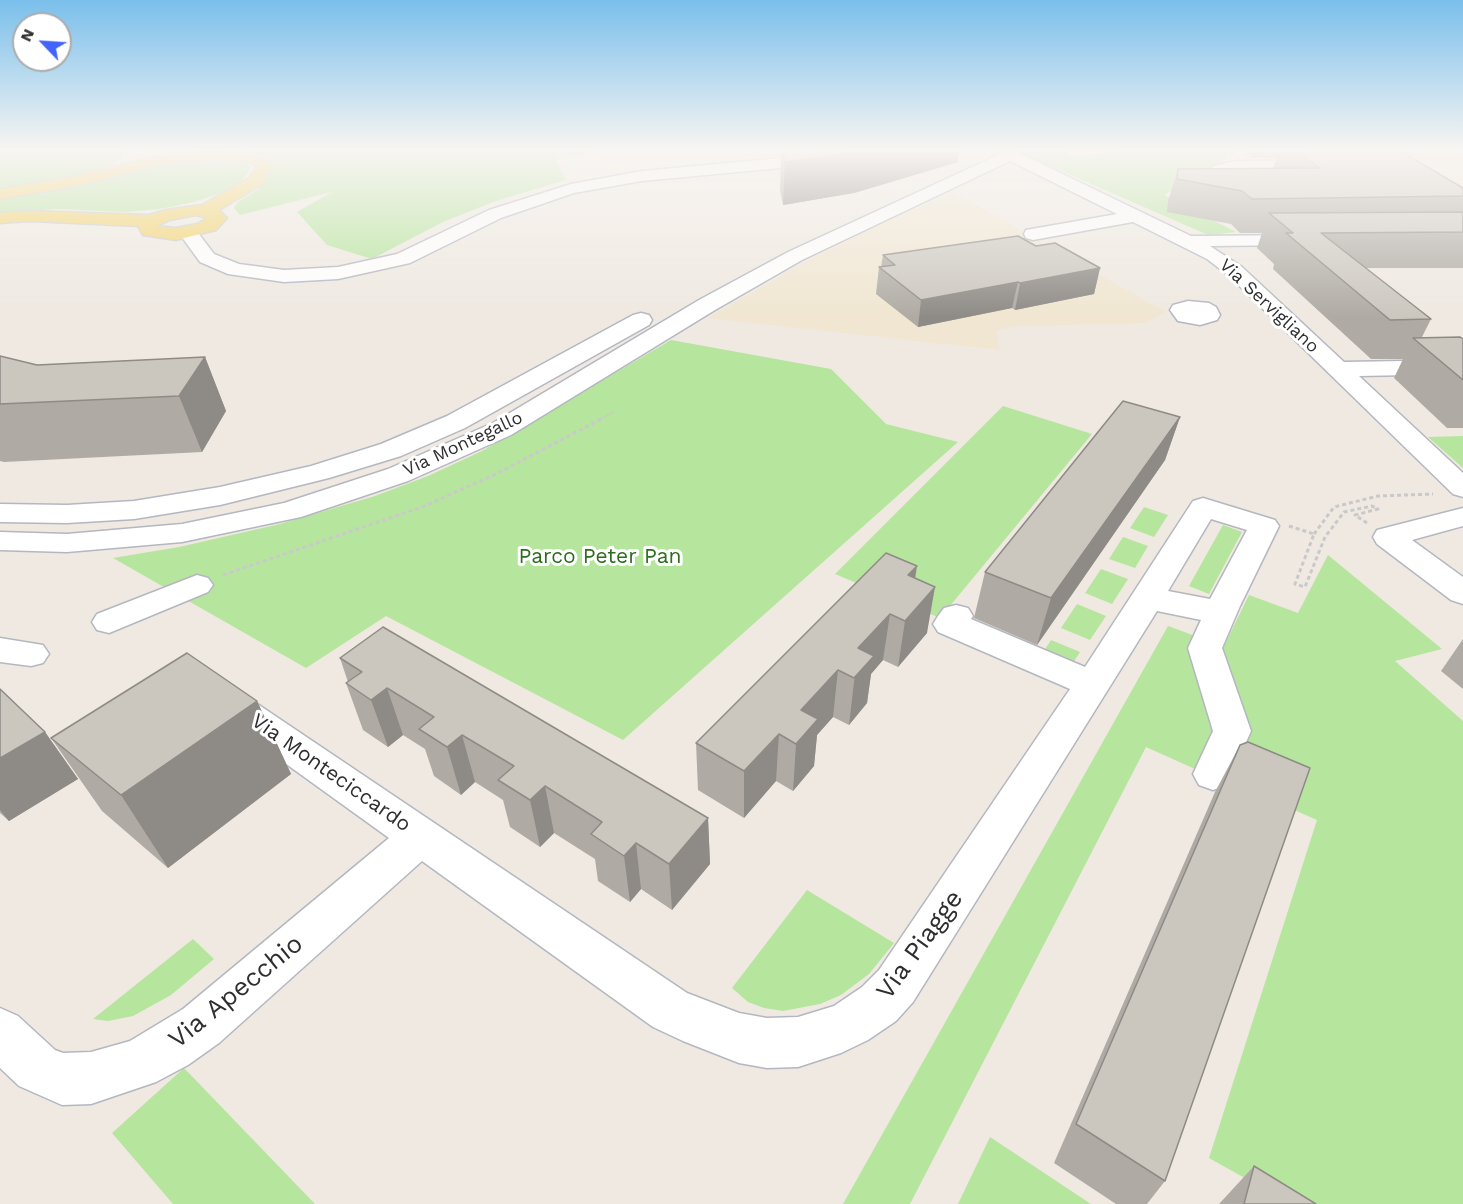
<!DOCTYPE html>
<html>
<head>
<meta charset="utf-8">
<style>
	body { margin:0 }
	#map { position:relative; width:1463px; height:1204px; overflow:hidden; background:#efe9e1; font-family:"Work Sans",sans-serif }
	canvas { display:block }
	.north { position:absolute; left:12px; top:12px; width:60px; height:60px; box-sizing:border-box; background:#fff; border:2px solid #ababab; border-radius:50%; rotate:295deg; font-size:16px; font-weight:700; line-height:24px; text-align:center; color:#2e2e2e }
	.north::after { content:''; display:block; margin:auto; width:21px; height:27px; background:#4264fb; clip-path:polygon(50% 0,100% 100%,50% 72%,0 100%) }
</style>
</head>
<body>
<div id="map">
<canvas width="1463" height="1204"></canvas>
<div class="north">N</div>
</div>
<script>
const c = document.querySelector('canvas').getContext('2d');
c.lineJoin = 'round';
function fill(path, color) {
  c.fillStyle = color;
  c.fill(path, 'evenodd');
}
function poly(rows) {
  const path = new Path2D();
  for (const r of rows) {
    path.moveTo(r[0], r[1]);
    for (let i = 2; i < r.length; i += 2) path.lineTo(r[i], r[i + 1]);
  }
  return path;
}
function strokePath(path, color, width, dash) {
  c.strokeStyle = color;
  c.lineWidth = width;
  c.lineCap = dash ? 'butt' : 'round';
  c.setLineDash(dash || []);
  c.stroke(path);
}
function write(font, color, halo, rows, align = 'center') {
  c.font = font + ' "Work Sans",sans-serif';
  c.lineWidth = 6;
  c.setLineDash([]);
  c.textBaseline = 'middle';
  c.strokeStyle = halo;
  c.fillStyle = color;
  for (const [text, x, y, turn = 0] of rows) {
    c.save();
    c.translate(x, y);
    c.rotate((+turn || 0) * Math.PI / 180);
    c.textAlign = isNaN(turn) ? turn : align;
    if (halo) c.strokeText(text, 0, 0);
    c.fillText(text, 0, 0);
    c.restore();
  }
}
fill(poly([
	[1395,149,1463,149,1463,188],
	[953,192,1166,312,1144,323,1016,326,996,330,1000,350,708,318,807,261,884,222]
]), '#f0e6d1');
fill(poly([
	[11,149,126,149,123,158,106,168,73,177,0,190,0,151],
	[230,149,595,149,596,152,556,159,566,180,496,201,443,222,372,259,327,245,297,212,332,192,240,215,234,208,238,202,260,188,274,167,271,162,257,154],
	[1011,149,1059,149,1074,156,1144,149,1241,149,1164,195,1236,232,1208,235],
	[215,157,244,162,251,167,249,172,240,183,226,191,194,202,160,209,125,212,56,209,0,213,0,197,141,166],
	[671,340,831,369,886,424,958,442,623,740,386,616,306,668,113,558,179,547,280,524,375,496,428,476,482,451],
	[1003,406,1092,434,940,618,835,574],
	[1463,436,1463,468,1428,437],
	[1144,507,1168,515,1154,537,1130,528],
	[1223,525,1242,532,1209,594,1189,586],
	[1123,537,1148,546,1135,568,1109,559],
	[1328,555,1442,649,1395,661,1463,721,1463,1204,1291,1204,1209,1158,1317,820,1233,783,1249,734,1221,652,1249,595,1298,613],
	[1101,569,1128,579,1112,604,1085,593],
	[1077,604,1106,616,1090,640,1061,628],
	[1168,626,1198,637,1216,723,1195,769,1146,747,910,1204,843,1204],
	[1051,640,1080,652,1071,666,1042,654],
	[807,890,894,943,869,974,841,995,820,1004,783,1011,764,1008,748,1002,732,988],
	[193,939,214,959,171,995,133,1016,108,1021,93,1019],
	[184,1068,315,1204,173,1204,112,1133],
	[990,1137,1091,1204,958,1204]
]), '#b6e59e');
const minor = poly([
	[837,149,872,149,865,154,791,167,642,181,574,193,501,218,410,263,338,279,284,282,228,274,200,262,179,233,181,229,195,229,214,254,239,264,284,270,338,267,397,254,489,210,571,184,642,171,791,157,837,149],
	[990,149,1017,152,1191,236,1312,235,1314,239,1312,243,1305,245,1210,246,1242,267,1344,362,1463,360,1463,374,1359,376,1463,473,1463,497,1453,494,1228,275,1207,259,1133,222,1033,240,1026,238,1024,234,1026,230,1117,214,1010,161,802,260,715,310,511,435,408,481,301,517,182,542,67,552,0,550,0,532,67,534,182,524,284,503,388,469,493,423,699,300,788,252,998,155,990,149],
	[1319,160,1327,165,1325,168,1225,173,1240,188,1232,193,1226,192,1208,174,1213,166,1234,161,1319,160],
	[1188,301,1209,303,1216,307,1220,315,1217,320,1200,325,1178,321,1170,310,1173,305,1188,301],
	[641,313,649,315,652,320,649,325,465,428,401,456,329,478,220,505,134,519,67,523,0,522,0,504,67,505,134,501,220,487,311,466,381,444,447,416,633,315,641,313],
	[1203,498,1275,520,1279,526,1240,606,1222,648,1251,731,1227,785,1213,790,1199,785,1193,774,1213,731,1188,648,1201,620,1157,611,913,1002,896,1021,868,1040,841,1053,798,1067,767,1068,739,1063,683,1041,653,1027,422,861,219,1043,188,1065,156,1082,91,1104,62,1105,19,1086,0,1068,0,1008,18,1016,55,1050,63,1053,91,1052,130,1041,183,1009,389,838,221,717,215,707,221,697,234,693,247,697,687,993,739,1013,767,1018,798,1017,834,1006,862,987,879,970,1070,689,938,632,933,624,938,616,944,608,956,605,968,608,973,616,971,619,1085,667,1193,501,1203,498],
	[1211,519,1247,530,1210,599,1168,591,1211,519],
	[1463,508,1463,526,1412,540,1463,577,1463,604,1451,600,1377,544,1373,537,1377,530,1463,508],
	[197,575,208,578,213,585,208,592,109,633,97,630,92,622,97,614,197,575],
	[0,638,43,645,49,654,43,663,31,666,0,662,0,638]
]);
const major = poly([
	[194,149,222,149,254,154,266,158,272,167,261,185,219,210,227,218,216,230,176,240,143,235,138,226,30,221,0,223,0,213,30,211,149,215,166,210,202,205,249,178,256,167,251,163,221,159,164,164,71,187,0,199,0,189,71,177,164,154,194,152,194,149],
	[196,215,207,218,197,224,176,228,156,226,170,220,196,215]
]);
strokePath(minor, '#b4b7c1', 3);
strokePath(major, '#c9c9c9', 3);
strokePath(poly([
	[600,419,614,412]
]), '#c9c9c9', 2, [2, 1.5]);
strokePath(poly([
	[1289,526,1314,534,1295,584,1305,587,1325,537,1344,512,1372,506,1378,509,1355,515,1367,523],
	[1314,534,1334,507,1378,496,1433,494],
	[223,575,422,507,496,474,603,418]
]), '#c9c9c9', 3, [4, 3]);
fill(minor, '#fff');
fill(major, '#f2d163');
fill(poly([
	[781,149,958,162,854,193,783,205,780,190],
	[1240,149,1397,149,1463,188,1463,268,1366,268,1431,319,1422,337,1463,339,1463,428,1447,428,1394,378,1403,359,1371,359,1273,269,1274,264,1257,248,1262,233,1240,233,1231,224,1167,212,1168,201,1178,169,1273,168,1277,158,1252,158],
	[1036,246,1100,268,1094,294,1015,310,1012,308,918,327,876,294,879,267,881,267,883,255],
	[0,356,37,365,205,357,226,411,202,452,4,462,0,461],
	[1180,417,1165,460,1037,645,974,618,985,572],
	[915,578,927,633,898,667,883,660,871,674,867,703,849,725,833,717,817,735,814,766,793,791,776,781,744,818,698,790,696,743],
	[1463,639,1463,689,1441,671],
	[340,658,708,818,710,864,672,910,641,889,630,902,598,881,595,859,554,833,540,847,510,827,503,800,475,782,461,795,434,776,425,749,403,735,388,747,363,730,346,683,348,682],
	[0,689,45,732,78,779,9,821,0,813],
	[257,701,291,774,168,868,102,811,51,738],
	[1240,745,1165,1181,1147,1204,1116,1204,1054,1163,1215,792],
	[1254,1166,1316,1204,1219,1204]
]), '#afaba4');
fill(poly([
	[866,149,960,149,958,162,854,193,783,205,785,162],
	[1100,268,1094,294,1015,310,1020,283],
	[1018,282,1012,308,918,327,921,300],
	[205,357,226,411,202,452,179,396],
	[1180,417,1165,460,1037,645,1051,598],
	[917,566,910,612,908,575],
	[935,587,927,633,898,667,905,621],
	[890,614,883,660,871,674,867,703,849,725,858,648],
	[838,670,833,717,817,735,814,766,793,791,796,744,801,710],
	[387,688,403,735,388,747,371,700],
	[257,701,291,774,168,868,121,795],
	[45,732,78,779,9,821,0,810,0,758],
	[779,734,776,781,744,818,744,771],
	[462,735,475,782,461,795,447,747],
	[545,786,554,833,540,847,530,800],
	[708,818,710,864,672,910,669,864],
	[636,843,641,889,630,902,624,856]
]), '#8e8b86');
const building = poly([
	[781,149,866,149,857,152,785,162,781,149],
	[1293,149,1397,149,1463,188,1463,196,1252,199,1242,191,1177,179,1178,169,1320,168,1293,149],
	[1463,212,1463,232,1321,233,1431,319,1390,320,1286,233,1293,233,1269,213,1463,212],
	[1018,236,1036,246,1055,243,1100,268,1020,283,1018,282,921,300,879,267,895,265,883,255,1018,236],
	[1460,337,1463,339,1463,380,1413,338,1460,337],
	[0,356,37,365,205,357,179,396,0,404,0,356],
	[1123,401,1180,417,1051,598,985,572,1123,401],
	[886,553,917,566,908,575,935,587,905,621,890,614,858,648,874,656,854,678,838,670,801,710,818,719,796,744,779,734,744,771,696,743,886,553],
	[383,627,708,818,669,864,636,843,624,856,591,834,602,822,545,786,530,800,498,780,514,766,462,735,447,747,419,729,434,717,387,688,371,700,346,683,362,672,340,658,383,627],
	[187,653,257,701,121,795,51,738,187,653],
	[0,689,45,732,0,758,0,689],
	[1248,742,1310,768,1165,1181,1076,1124,1240,745,1248,742],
	[1254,1166,1316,1204,1244,1204,1254,1166]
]);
fill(building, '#cbc7bf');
strokePath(building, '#8e8b86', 1.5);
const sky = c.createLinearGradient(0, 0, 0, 318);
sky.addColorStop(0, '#7abfeb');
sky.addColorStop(0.47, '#f8f5f2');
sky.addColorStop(1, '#f8f5f200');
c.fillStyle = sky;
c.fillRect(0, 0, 1463, 318);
write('18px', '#2e2e2e', '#fff', [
	["Via Servigliano",1269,306,43],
	["Via Montegallo",463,444,-25]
]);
write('21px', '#2c6e1b', '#fff', [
	["Parco Peter Pan",600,557]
]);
write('21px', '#2e2e2e', '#fff', [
	["Via Monteciccardo",331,773,35]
]);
write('26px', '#2e2e2e', '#fff', [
	["Via Piagge",920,945,-54],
	["Via Apecchio",236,992,-39]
]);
</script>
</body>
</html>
